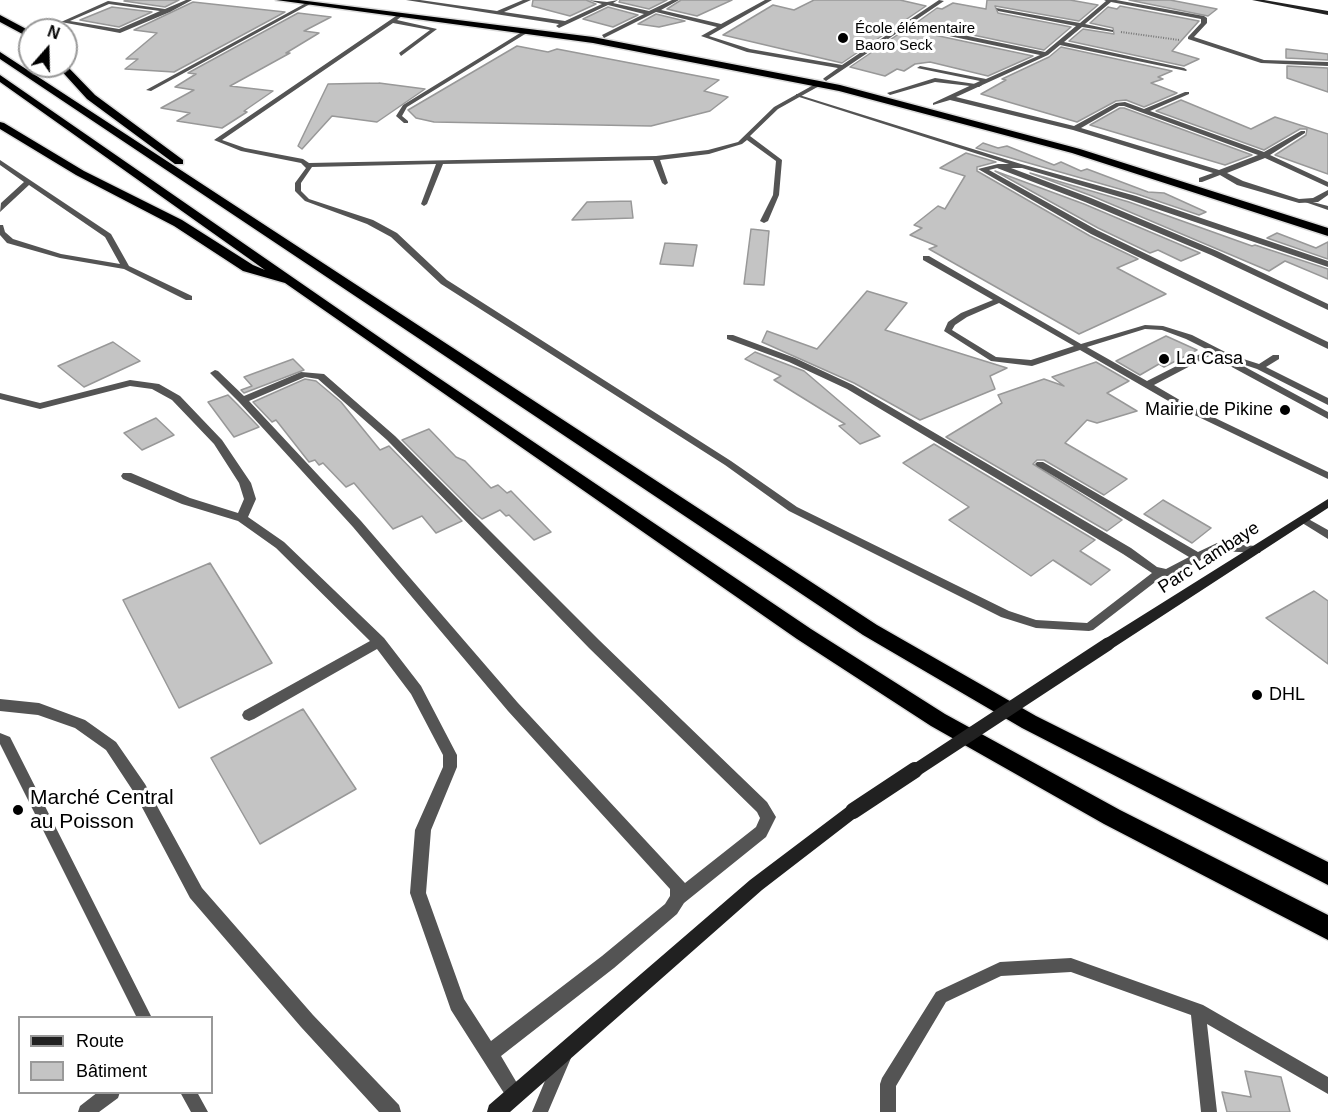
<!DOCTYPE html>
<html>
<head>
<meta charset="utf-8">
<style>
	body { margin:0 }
	#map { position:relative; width:1328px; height:1112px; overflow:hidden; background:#fff; font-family:Arial,sans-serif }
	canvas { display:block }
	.legend { position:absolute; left:18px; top:1016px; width:195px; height:78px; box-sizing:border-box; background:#fff; border:2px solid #999; margin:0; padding:8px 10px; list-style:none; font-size:18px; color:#000 }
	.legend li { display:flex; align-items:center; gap:12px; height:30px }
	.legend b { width:30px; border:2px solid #999 }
	.north { position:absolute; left:18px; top:18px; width:60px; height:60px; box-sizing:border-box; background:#fff; border:2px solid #999; border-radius:50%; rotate:20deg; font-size:16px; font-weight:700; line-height:24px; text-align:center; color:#000 }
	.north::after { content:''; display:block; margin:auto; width:21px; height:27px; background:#000; clip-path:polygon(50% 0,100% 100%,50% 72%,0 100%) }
</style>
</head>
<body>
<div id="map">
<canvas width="1328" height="1112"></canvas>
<ul class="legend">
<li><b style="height:8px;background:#212121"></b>Route</li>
<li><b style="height:16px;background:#c4c4c4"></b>Bâtiment</li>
</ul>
<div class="north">N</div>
</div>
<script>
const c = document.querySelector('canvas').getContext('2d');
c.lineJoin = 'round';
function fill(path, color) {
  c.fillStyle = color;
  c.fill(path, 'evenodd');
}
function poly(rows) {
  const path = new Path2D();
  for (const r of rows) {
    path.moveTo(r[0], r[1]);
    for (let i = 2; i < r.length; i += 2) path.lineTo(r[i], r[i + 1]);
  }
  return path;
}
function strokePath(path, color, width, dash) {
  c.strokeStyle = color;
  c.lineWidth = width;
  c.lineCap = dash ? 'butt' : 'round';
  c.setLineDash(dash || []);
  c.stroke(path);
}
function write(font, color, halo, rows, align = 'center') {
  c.font = font + ' Arial,sans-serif';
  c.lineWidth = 6;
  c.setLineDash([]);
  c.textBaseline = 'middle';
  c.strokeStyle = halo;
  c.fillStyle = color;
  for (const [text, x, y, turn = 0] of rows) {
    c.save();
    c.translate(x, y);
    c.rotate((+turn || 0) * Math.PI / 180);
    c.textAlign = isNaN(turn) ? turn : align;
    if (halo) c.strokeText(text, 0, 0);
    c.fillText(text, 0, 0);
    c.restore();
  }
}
const building = poly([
	[127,0,179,0,165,7,124,1,127,0],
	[533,0,586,0,596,4,570,16,532,6,533,0],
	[620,0,667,0,649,9,619,2,620,0],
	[681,0,732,0,697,16,667,9,681,0],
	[814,0,900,0,926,6,842,63,723,35,773,5,794,10,814,0],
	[987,0,1070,0,1098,5,1079,21,995,6,998,13,1071,27,1044,50,916,23,937,8,942,9,953,3,986,9,987,0],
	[1129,0,1170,0,1217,9,1208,16,1129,0],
	[193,2,285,12,174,72,125,69,138,59,126,59,157,33,134,30,193,2],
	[1120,6,1199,21,1172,51,1199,59,1184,66,1069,41,1083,29,1114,34,1113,28,1090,23,1108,7,1117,9,1120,6],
	[112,7,152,12,119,27,80,20,112,7],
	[608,7,638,15,613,27,583,19,608,7],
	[298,13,331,17,304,31,319,33,286,53,290,53,230,86,273,91,244,111,247,112,222,128,177,121,190,113,161,108,194,90,175,87,196,74,188,73,298,13],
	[656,14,685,21,659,27,638,24,656,14],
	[906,29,1033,56,988,76,930,62,915,64,904,71,897,69,885,76,850,67,906,29],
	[517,46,548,52,557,49,719,80,704,91,728,97,710,111,651,126,434,122,416,118,408,110,517,46],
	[1061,47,1172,71,1158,77,1163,79,1151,83,1177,93,1144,107,1126,100,1116,101,1077,122,981,94,1006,80,1002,79,1049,57,1061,47],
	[1286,49,1328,54,1328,60,1286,58,1286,49],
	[1287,66,1328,68,1328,92,1287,78,1287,66],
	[379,83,425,89,377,122,332,116,302,149,298,146,328,84,379,83],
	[1181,100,1251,129,1275,117,1328,134,1328,174,1275,155,1306,135,1307,129,1300,129,1264,150,1156,111,1181,100],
	[1120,108,1124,108,1252,155,1225,165,1090,125,1120,108],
	[983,143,998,148,1007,146,1054,165,1061,162,1081,171,1087,169,1148,192,1164,193,1206,212,1199,215,1137,194,976,148,983,143],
	[966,153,996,162,977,167,977,171,1090,236,1138,259,1117,268,1166,294,1079,334,929,249,937,246,910,235,922,228,914,225,938,206,945,209,965,176,940,168,966,153],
	[995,171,1084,204,1200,253,1181,261,1158,250,1150,253,1098,228,995,171],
	[1030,173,1129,202,1252,246,1255,245,1328,269,1328,279,1285,261,1269,271,1092,196,1030,173],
	[631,201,633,218,572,220,587,202,631,201],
	[751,229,769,231,764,285,744,284,751,229],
	[1277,233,1316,248,1328,242,1328,259,1267,238,1277,233],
	[665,243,697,245,693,266,660,264,665,243],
	[867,291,907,303,885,330,1007,368,990,376,995,389,920,420,854,383,762,342,767,331,817,349,867,291],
	[1166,336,1197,350,1164,367,1159,364,1140,375,1116,361,1166,336],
	[113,342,140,361,84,387,58,366,113,342],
	[755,352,804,371,880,436,860,444,839,426,845,424,774,380,781,376,745,359,755,352],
	[293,359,304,370,244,393,241,390,252,386,244,377,293,359],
	[1096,362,1129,381,1107,393,1137,411,1097,423,1087,420,1065,443,1127,479,1104,495,1044,460,1037,460,1033,464,1122,520,1107,531,946,437,1002,403,998,395,1044,379,1064,386,1052,377,1096,362],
	[305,379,316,381,341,402,380,450,389,446,462,521,436,533,422,516,393,529,354,483,346,487,323,463,319,465,315,460,309,462,276,420,272,422,253,402,305,379],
	[228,395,237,404,259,427,234,437,208,402,228,395],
	[156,418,174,435,142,450,124,433,156,418],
	[429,429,456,457,465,461,491,488,498,485,507,493,511,491,551,532,534,540,509,515,506,516,500,510,482,519,476,514,402,440,429,429],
	[934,444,1095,540,1080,551,1110,570,1091,585,1053,560,1031,576,949,520,969,507,903,463,934,444],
	[1163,500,1211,528,1192,543,1144,514,1163,500],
	[210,563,272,663,179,708,123,600,210,563],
	[1314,591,1328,601,1328,664,1266,618,1314,591],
	[303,709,356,789,260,844,211,758,303,709],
	[1245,1071,1281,1077,1290,1112,1227,1112,1222,1092,1251,1097,1245,1071]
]);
fill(building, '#c4c4c4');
strokePath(building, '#989898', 1.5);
const highway = poly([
	[276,0,299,0,593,37,840,85,1080,149,1328,228,1328,236,1072,153,839,91,593,43,276,0],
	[0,15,30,31,30,38,0,22,0,15],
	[0,52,877,625,1036,716,1328,862,1328,885,1022,728,863,635,0,59,0,52],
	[66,65,95,95,183,160,183,164,175,164,87,99,57,66,66,65],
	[0,75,418,364,811,629,945,714,1120,810,1328,915,1328,940,1104,824,931,726,797,639,285,283,243,271,174,226,76,175,0,129,0,122,4,123,84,171,182,220,253,265,265,270,0,82,0,75]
]);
strokePath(highway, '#dbdbdb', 3);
strokePath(poly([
	[1121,32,1179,40]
]), '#767676', 2, [1, 1.5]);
fill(poly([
	[186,0,192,0,170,12,120,33,61,22,108,1,165,9,186,0],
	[109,4,160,11,119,29,70,21,109,4],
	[306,3,310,4,151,91,146,90,306,3],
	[399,14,403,15,397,20,437,29,401,56,399,53,430,30,393,23,222,140,245,148,303,159,309,163,656,156,708,150,738,142,774,107,817,83,821,83,821,85,778,109,750,136,782,160,779,195,768,221,764,223,760,221,773,195,776,161,747,140,742,144,709,154,660,160,668,183,665,185,662,183,653,160,443,164,427,204,424,206,421,204,436,164,312,167,301,183,301,191,309,199,373,220,397,233,447,280,731,461,797,507,1009,611,1036,620,1087,623,1152,573,1123,554,847,389,789,362,727,339,727,335,733,335,795,358,853,385,1131,548,1157,567,1166,569,1189,557,1037,466,1035,464,1037,462,1043,462,1198,552,1217,543,1256,546,1260,547,1261,550,1260,553,1218,551,1171,576,1163,576,1093,630,1089,631,1036,628,1001,617,789,511,725,465,441,284,391,237,367,224,305,201,295,191,295,183,306,168,301,163,241,151,214,140,399,14],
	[525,30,530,31,407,107,402,116,408,121,408,123,404,123,396,116,403,105,525,30],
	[935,78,982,85,979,87,935,82,890,95,887,93,935,78],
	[0,160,111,234,129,266,192,296,192,300,186,300,124,269,60,258,7,243,0,235,0,225,3,225,5,232,13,239,61,254,120,264,105,237,29,185,0,212,1,203,24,182,0,165,0,160],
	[1305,200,1328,206,1328,210,1305,202,1305,200],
	[923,256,929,256,1081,344,1145,325,1163,326,1192,335,1231,355,1259,364,1273,355,1279,355,1279,359,1266,367,1328,398,1328,405,1257,369,1236,362,1328,412,1328,419,1230,366,1225,359,1215,353,1154,385,1190,406,1328,472,1328,479,1184,410,1080,350,1032,366,991,361,944,331,948,322,961,313,993,300,923,260,923,256],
	[999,303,1074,346,1031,360,996,357,952,330,955,325,967,317,999,303],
	[1145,329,1162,330,1186,339,1208,350,1147,381,1087,347,1145,329],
	[1303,516,1328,530,1328,539,1299,521,1298,519,1303,516],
	[0,733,10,737,152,1018,137,1018,0,744,0,733],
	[1071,958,1203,1005,1328,1077,1328,1094,1207,1024,1217,1112,1201,1112,1191,1015,1071,972,1001,976,946,1002,896,1086,896,1112,880,1112,880,1084,882,1078,936,992,1000,962,1071,958],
	[563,1050,569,1052,571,1058,548,1112,532,1112,557,1052,563,1050],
	[98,1092,120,1092,118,1098,99,1112,78,1112,80,1106,98,1092],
	[180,1092,197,1092,208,1112,191,1112,180,1092]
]), '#545454');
fill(poly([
	[406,0,420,0,497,11,523,0,531,0,504,12,565,21,602,4,588,0,607,2,618,0,613,3,649,11,672,0,679,0,661,10,721,24,765,0,772,0,709,36,750,49,842,65,939,0,944,1,910,24,1045,52,1076,26,998,11,996,8,1080,23,1106,1,1104,0,1116,0,1204,16,1207,18,1207,23,1194,37,1264,60,1328,62,1328,66,1261,63,1188,39,1188,37,1201,23,1201,19,1111,2,1085,24,1113,30,1113,32,1082,27,1064,42,1184,68,1187,70,1186,71,1060,45,1048,55,956,97,1074,126,1116,103,1125,102,1144,109,1185,92,1189,92,1189,94,1150,111,1264,152,1301,131,1305,131,1305,133,1270,155,1328,182,1328,187,1265,158,1227,173,1243,181,1299,199,1313,198,1328,190,1328,195,1318,202,1299,203,1237,185,1220,175,1202,182,1199,182,1199,178,1213,173,1073,130,950,100,933,105,933,103,980,81,917,68,920,66,986,79,1040,55,906,27,826,81,823,79,824,78,838,68,747,52,701,36,717,27,656,12,604,38,602,35,644,14,608,5,559,28,556,26,559,24,406,0],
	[1119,106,1124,106,1258,155,1219,170,1081,128,1119,106],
	[796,94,1021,164,1136,196,1328,261,1328,267,1130,200,1022,168,1011,168,1091,198,1217,251,1328,304,1328,310,1211,255,1085,202,997,168,989,170,1097,230,1328,342,1328,349,1091,234,978,169,998,164,1009,164,796,96,796,94],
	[215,370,218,371,244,396,301,372,324,374,395,436,599,640,767,802,776,817,766,837,684,903,677,914,614,968,501,1056,524,1095,521,1101,515,1104,509,1101,451,1010,410,893,415,830,443,767,443,755,411,694,377,649,254,719,249,721,244,719,242,715,244,711,370,641,276,548,238,521,182,504,123,479,121,476,123,473,131,473,190,498,238,513,244,499,239,483,214,444,172,400,152,389,130,386,40,409,0,399,0,393,40,403,130,380,159,384,180,396,222,440,251,483,256,499,248,517,284,542,384,638,421,686,457,755,457,767,431,830,426,893,464,999,491,1041,602,956,665,904,670,896,670,889,508,711,353,527,239,402,210,373,215,370],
	[305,377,318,379,387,440,589,648,757,812,760,818,756,827,685,883,518,703,361,521,249,401,305,377],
	[0,699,39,703,85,720,116,742,145,784,202,888,313,1015,399,1105,401,1112,379,1112,301,1027,190,898,135,794,106,750,75,728,38,715,0,711,0,699]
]), '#545454');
fill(poly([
	[1252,0,1264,0,1328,11,1328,15,1252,0],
	[1328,499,1328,508,1113,648,1103,648,1101,644,1103,640,1328,499],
	[853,804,858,806,860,811,858,816,762,890,510,1112,487,1112,489,1105,750,880,848,806,853,804]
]), '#212121');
fill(highway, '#000');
strokePath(poly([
	[913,772,1108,644]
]), '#212121', 13);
strokePath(poly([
	[853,811,915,770]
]), '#212121', 16);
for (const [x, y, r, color] of [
	[843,38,6,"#000"],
	[1164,359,6,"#000"],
	[1285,410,6,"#000"],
	[1257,695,6,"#000"],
	[18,810,6,"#000"]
]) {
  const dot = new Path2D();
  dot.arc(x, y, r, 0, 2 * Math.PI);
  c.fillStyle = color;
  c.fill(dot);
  strokePath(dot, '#fff', 2);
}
write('15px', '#000', '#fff', [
	["École élémentaire",855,29],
	["Baoro Seck",855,46]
], 'left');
write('18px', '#000', '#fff', [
	["La Casa",1176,359],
	["Mairie de Pikine",1273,410,"right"],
	["DHL",1269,695]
], 'left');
write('18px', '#000', '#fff', [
	["Parc Lambaye",1209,558,-33]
]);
write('21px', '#000', '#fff', [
	["Marché Central",30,798],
	["au Poisson",30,822]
], 'left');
</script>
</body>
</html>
